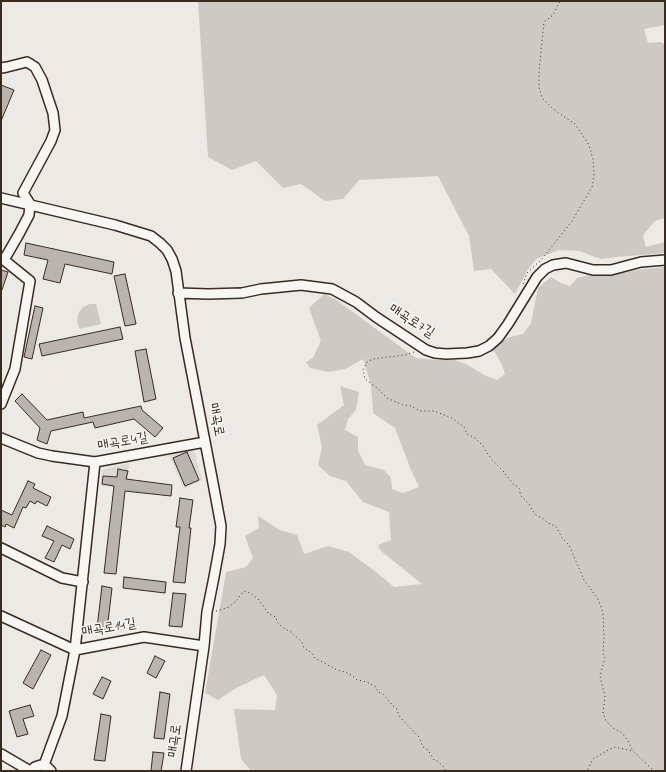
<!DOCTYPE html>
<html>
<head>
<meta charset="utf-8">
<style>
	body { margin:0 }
	#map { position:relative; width:666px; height:772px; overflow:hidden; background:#ebeae5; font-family:"Indie Flower",sans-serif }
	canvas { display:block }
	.frame { position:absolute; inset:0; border:2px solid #3b2a1e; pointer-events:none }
</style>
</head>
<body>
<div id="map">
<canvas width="666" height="772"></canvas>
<div class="frame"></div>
</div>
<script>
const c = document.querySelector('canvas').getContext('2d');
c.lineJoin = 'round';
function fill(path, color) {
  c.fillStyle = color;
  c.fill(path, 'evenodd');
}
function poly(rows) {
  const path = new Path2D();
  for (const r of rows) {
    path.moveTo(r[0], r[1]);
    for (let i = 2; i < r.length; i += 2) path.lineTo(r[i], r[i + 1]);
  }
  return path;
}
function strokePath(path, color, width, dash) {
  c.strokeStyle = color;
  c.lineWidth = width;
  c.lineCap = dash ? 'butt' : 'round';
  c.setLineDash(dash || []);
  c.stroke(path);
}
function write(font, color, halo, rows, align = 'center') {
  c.font = font + ' "Indie Flower","Poor Story",sans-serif';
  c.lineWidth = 3;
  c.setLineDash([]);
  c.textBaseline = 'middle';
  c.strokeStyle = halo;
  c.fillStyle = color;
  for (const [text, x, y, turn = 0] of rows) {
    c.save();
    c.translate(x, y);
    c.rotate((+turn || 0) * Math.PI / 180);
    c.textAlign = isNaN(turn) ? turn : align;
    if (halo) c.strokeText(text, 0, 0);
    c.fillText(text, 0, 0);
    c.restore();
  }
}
fill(poly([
	[191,450,195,453,202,480,184,489,169,455],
	[129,463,127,488,101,486,102,470]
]), '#dcdad4');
fill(poly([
	[198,1,665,1,665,25,644,29,648,43,661,42,665,45,665,218,655,221,643,235,646,247,665,242,665,253,617,257,601,259,579,251,559,250,536,259,527,271,515,294,491,269,474,271,469,236,438,176,359,180,343,199,325,201,301,184,283,188,256,161,232,170,208,157],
	[665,267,665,771,251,771,241,759,234,709,275,710,277,695,264,675,236,688,218,700,205,693,226,572,246,567,253,558,245,536,259,528,258,516,280,530,297,535,304,554,328,546,349,552,376,572,394,587,422,584,381,551,378,545,391,540,389,512,363,502,346,481,330,476,318,465,322,447,317,425,344,405,340,386,359,392,356,410,348,419,345,430,358,437,358,451,365,465,384,470,391,478,392,489,403,493,419,487,411,470,395,428,373,413,371,385,363,359,345,369,328,372,310,368,306,362,313,358,321,341,309,308,324,294,335,299,416,358,437,360,454,360,468,365,486,376,497,380,505,374,502,365,493,349,500,342,510,337,523,334,531,323,538,288,551,277,561,283,570,286,577,278,590,275,617,274,644,269],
	[90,304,96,304,101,324,80,329,77,322,78,314,83,307]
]), '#cdcac4');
const building = poly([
	[1,85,14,90,1,121,1,85],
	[26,243,114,262,112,274,65,264,60,283,43,279,48,260,24,255,26,243],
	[1,270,8,272,2,290,1,289,1,270],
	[125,274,136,324,125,326,114,276,125,274],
	[35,306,43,308,32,359,24,357,35,306],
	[120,327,123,339,42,356,39,344,120,327],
	[146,349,156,399,144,402,135,351,146,349],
	[22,394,47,420,83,412,84,418,141,406,142,410,163,428,155,437,134,419,95,428,93,422,51,431,47,444,37,440,40,428,15,401,22,394],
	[187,452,199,480,185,486,173,458,187,452],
	[118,469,128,471,126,479,172,485,171,496,125,491,116,574,104,573,114,486,102,484,103,476,117,477,118,469],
	[28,481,35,484,33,488,51,497,47,506,37,501,35,504,30,501,26,508,23,507,14,528,6,524,5,527,1,525,1,510,12,515,28,481],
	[180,498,193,500,189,528,191,528,185,583,173,582,180,527,176,527,180,498],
	[47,526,74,539,70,549,62,545,54,562,45,558,54,541,42,536,47,526],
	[124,577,166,582,165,593,123,588,124,577],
	[102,586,112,588,107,630,97,628,102,586],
	[173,593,186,594,182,627,169,626,173,593],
	[41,650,51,655,33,689,23,683,41,650],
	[155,656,165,661,156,678,147,673,155,656],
	[102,677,111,681,103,699,93,694,102,677],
	[160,692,170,694,164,739,154,738,160,692],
	[30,705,34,716,23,719,28,734,17,737,9,711,30,705],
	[101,714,111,716,105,761,94,760,101,714],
	[153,752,164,753,161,771,151,771,153,752]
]);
fill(building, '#bab4ae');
strokePath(building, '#3b2a1e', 1);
const minor = poly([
	[1,68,7,67,27,62,35,67,42,80,53,113,55,130,51,141,23,193,30,204,29,215,19,234,4,260,30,281,15,369,1,404],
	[1,198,115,225,151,236,160,243,167,250,172,259,176,271,185,338,213,483,221,526,220,544,214,577,207,612,204,646,186,771],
	[178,293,208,294,242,293,261,289,301,285,332,289,356,302,376,317,426,350,435,353,446,354,467,353,479,351,489,346,498,338,508,324,537,277,545,269,553,265,566,263,593,270,611,270,641,262,665,260],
	[1,438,38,453,52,456,95,462,205,442],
	[1,548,62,578,83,582],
	[1,616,75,650,144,637,204,646],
	[1,754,30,771],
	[44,765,62,716,75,650,95,462],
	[31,771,35,767,41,765,47,767,51,771]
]);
strokePath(minor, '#3b2a1e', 12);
strokePath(poly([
	[523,284,527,273,542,259,572,221,592,187,594,176,593,159,589,145,575,124,553,109,542,98,539,87,539,72,544,22,553,15,560,1],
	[414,352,405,355,373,359,367,362,363,370,365,379,377,388,387,398,394,401,403,405,411,406,420,411,434,411,452,418,464,427,467,434,475,438,482,445,492,460,503,471,513,484,518,487,520,490,520,495,529,504,532,510,536,515,545,520,548,523,555,526,557,528,562,538,569,545,584,580,598,599,603,613,604,638,603,653,605,658,600,676,605,696,603,713,606,721,613,728,622,733,628,741,633,751,654,771],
	[216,611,220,610,229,607,238,599,240,595,245,591,250,593,258,599,269,614,276,617,277,622,282,627,291,632,302,642,304,648,311,652,315,658,337,670,345,672,351,675,357,680,367,682,376,687,378,692,383,694,393,706,397,709,398,713,400,717,415,733,419,737,423,747,428,750,434,760,437,761,443,766,446,771],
	[584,771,588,769,593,759,610,749,615,747,632,751]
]), '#3b2a1e', 1, [1, 3]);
strokePath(minor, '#f6f6f2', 9);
write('14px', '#3b2a1e', '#f6f6f2', [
	["매곡로7길",411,322,32],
	["매곡로",215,420,79],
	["매곡로4길",123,443,-10],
	["매곡로14길",109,629,-10],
	["매곡로",176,741,-82]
]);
</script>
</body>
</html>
